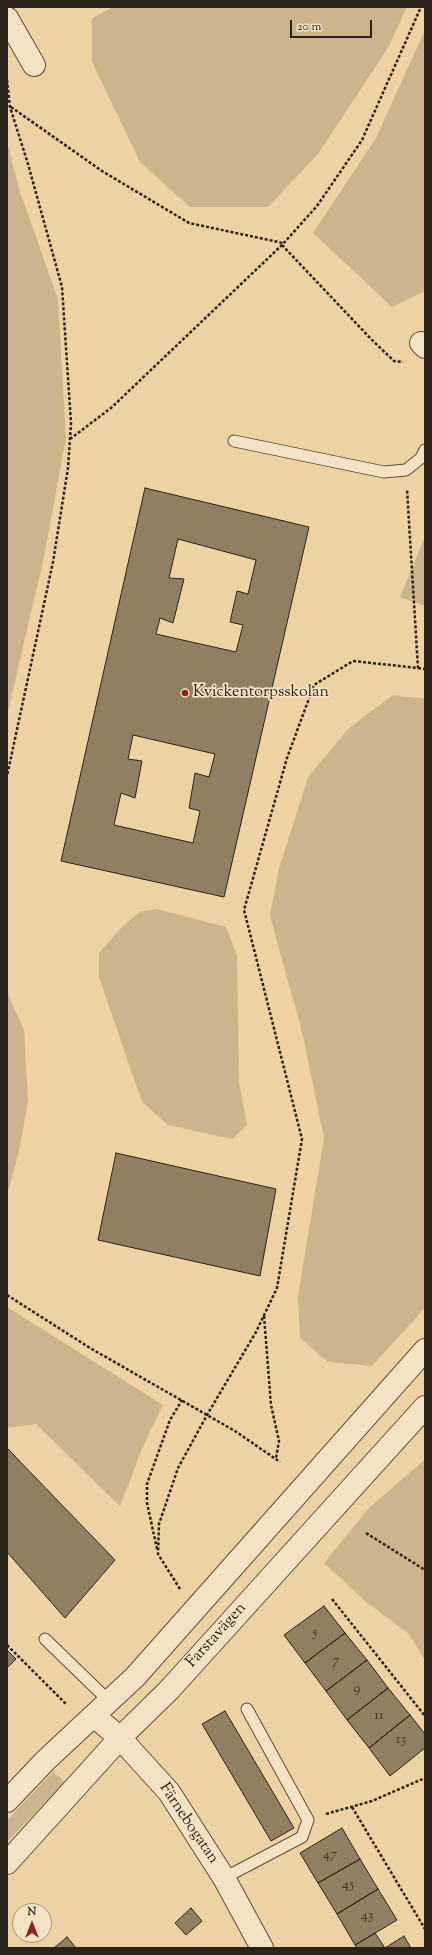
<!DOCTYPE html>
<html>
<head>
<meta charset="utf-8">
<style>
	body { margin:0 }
	#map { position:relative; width:432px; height:1955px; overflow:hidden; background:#edd3a4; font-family:"Sorts Mill Goudy",serif }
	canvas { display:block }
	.frame { position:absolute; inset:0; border:8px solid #2b2319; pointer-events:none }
	.north { position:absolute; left:12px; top:1903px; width:40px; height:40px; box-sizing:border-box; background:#f3e2c4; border:1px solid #a39680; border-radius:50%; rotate:0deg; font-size:11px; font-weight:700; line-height:16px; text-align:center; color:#2b2319 }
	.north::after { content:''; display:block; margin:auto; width:14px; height:18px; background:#8f2418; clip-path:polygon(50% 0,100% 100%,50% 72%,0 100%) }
	.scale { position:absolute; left:290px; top:20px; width:82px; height:18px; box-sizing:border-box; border:2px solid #2b2319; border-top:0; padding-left:5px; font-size:12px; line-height:14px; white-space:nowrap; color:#2b2319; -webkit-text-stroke:3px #f3e2c4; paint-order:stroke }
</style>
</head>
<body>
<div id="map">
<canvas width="432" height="1955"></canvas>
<div class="frame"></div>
<div class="north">N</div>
<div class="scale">20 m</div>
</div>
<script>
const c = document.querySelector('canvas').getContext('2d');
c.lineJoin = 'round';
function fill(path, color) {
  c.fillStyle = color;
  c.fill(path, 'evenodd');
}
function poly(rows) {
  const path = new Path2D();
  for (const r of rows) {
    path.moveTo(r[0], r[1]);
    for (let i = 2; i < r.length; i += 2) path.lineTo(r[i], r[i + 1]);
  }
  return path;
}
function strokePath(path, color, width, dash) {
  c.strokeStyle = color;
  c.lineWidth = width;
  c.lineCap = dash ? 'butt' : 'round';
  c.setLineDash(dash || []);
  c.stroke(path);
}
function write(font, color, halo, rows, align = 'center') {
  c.font = font + ' "Sorts Mill Goudy",serif';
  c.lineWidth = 3.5;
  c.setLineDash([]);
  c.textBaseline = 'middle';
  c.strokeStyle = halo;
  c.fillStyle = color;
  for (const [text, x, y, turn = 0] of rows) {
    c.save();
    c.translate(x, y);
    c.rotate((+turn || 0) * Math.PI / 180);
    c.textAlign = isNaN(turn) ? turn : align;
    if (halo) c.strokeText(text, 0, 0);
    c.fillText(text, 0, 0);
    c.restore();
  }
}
fill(poly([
	[113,7,407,7,388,48,318,154,268,207,190,207,140,162,92,62,92,18],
	[425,30,425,291,392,307,313,233,376,138],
	[7,142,20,192,58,299,66,438,44,557,7,716],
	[425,537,425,606,400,597],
	[393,695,425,699,425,1308,372,1366,328,1362,300,1338,298,1296,324,1138,302,1032,270,916,279,869,308,777,348,729],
	[157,909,226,927,237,955,239,1081,247,1125,232,1139,168,1125,142,1102,99,977,99,953,121,928,139,912],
	[7,992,24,1030,28,1101,18,1156,7,1195],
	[7,1307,163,1405,144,1444,120,1506,36,1424,7,1428],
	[423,1461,425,1462,425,1660,409,1634,365,1601,324,1563,369,1508],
	[53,1772,65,1782,7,1842,7,1820]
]), '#ccb58c');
const building = poly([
	[145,488,309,527,224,897,61,861,145,488],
	[178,539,256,560,248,594,237,591,230,622,243,625,236,652,156,634,160,618,173,623,184,579,169,578,178,539],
	[133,735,215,754,209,777,195,773,189,808,200,811,193,843,114,825,121,793,135,798,142,761,128,759,133,735],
	[116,1153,276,1189,260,1276,98,1240,116,1153],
	[7,1448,115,1560,65,1618,7,1552,7,1448],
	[324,1606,345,1633,305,1663,284,1635,324,1606],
	[345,1633,367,1660,326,1691,305,1663,345,1633],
	[7,1650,16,1659,7,1668,7,1650],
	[367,1660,388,1688,347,1720,326,1691,367,1660],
	[388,1688,410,1715,369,1748,347,1720,388,1688],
	[225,1711,294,1828,271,1841,202,1724,225,1711],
	[410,1715,425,1734,425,1748,390,1776,369,1748,410,1715],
	[342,1828,360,1859,318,1883,300,1853,342,1828],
	[360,1859,378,1889,337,1914,318,1883,360,1859],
	[378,1889,397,1920,355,1945,337,1914,378,1889],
	[191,1908,202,1921,186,1935,175,1923,191,1908],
	[375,1933,385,1948,357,1948,355,1945,375,1933],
	[404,1936,411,1948,385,1948,404,1936],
	[67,1937,76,1948,54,1948,67,1937]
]);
fill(building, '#907f61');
strokePath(building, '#2b2319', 1);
const service = poly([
	[234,441,384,472,406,470,421,458,425,450],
	[45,1639,109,1701],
	[224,1878,302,1837,308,1820,247,1709]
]);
const minor = poly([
	[7,18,34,65],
	[421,343,425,347],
	[94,1716,120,1738,169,1792,224,1878,262,1948]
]);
const tertiary = poly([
	[7,1801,46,1760,135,1677,425,1350],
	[7,1863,120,1738,169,1690,236,1616,425,1407]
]);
strokePath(service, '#5c4f3c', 13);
strokePath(minor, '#5c4f3c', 24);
strokePath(tertiary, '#5c4f3c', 24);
strokePath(poly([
	[7,80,10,107,28,164,62,287,71,423,68,468,53,562,7,776],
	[11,107,102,171,189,223,283,243],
	[282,245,371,339,394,361,403,362],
	[70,439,111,408,282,245,317,206,362,140,421,7],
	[418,668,425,669],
	[7,1295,90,1348,235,1431,280,1462],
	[264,1316,271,1405,279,1441,276,1458],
	[366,1533,425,1570],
	[157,1549,147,1503,147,1484,170,1420,182,1400],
	[180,1589,158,1554,159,1524,178,1468,207,1415,256,1332,277,1288,302,1139,244,910,287,758,314,685,353,661,418,668,407,489],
	[332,1599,425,1716],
	[7,1645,67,1705],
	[352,1807,425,1929],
	[326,1814,372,1801,425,1778]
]), '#2b2319', 2.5, [3, 2]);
strokePath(service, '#f3e2c4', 11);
strokePath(minor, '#f3e2c4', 22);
strokePath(tertiary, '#f3e2c4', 22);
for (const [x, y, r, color] of [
	[185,693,4,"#8f2418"]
]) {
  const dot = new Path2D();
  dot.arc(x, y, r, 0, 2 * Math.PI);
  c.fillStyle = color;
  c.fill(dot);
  strokePath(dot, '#f3e2c4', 1.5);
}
write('14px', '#443a2b', null, [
	["5",315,1634],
	["7",336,1662],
	["9",357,1690],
	["11",379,1717],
	["13",401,1741],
	["47",330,1856],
	["45",348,1886],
	["43",367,1917]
]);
write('16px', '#2b2319', '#f3e2c4', [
	["Kvickentorpsskolan",193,693]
], 'left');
write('16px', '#2b2319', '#f3e2c4', [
	["Farstavägen",217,1636,-48],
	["Färnebogatan",188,1824,56]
]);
</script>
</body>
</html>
